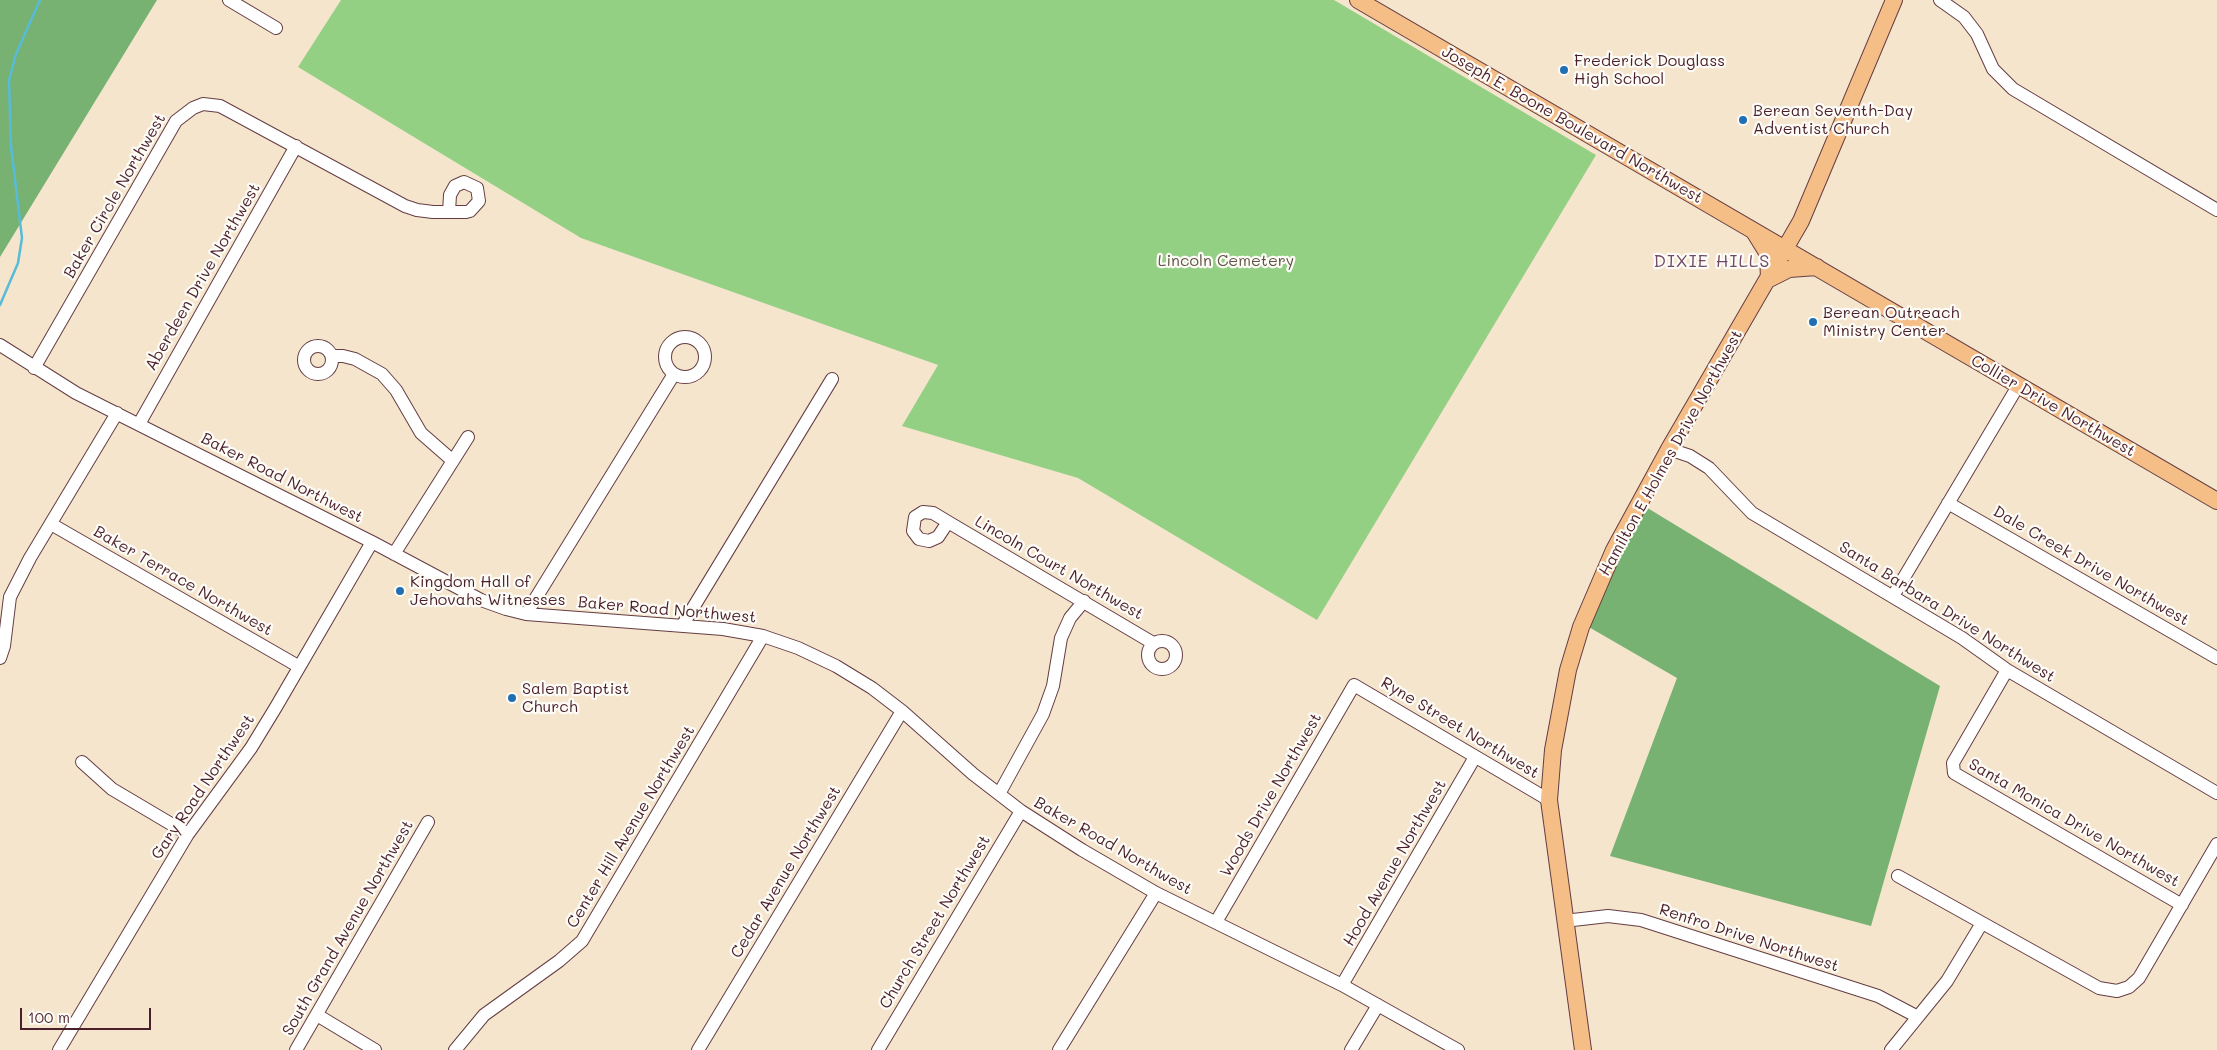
<!DOCTYPE html>
<html>
<head>
<meta charset="utf-8">
<style>
	body { margin:0 }
	#map { position:relative; width:2217px; height:1050px; overflow:hidden; background:#f6e5cd; font-family:Mali,sans-serif }
	canvas { display:block }
	.scale { position:absolute; left:20px; top:1008px; width:131px; height:22px; box-sizing:border-box; border:2px solid #4a1f2b; border-top:0; padding-left:6px; font-size:15px; line-height:18px; white-space:nowrap; color:#4a1f2b; -webkit-text-stroke:4px #fdfcf7; paint-order:stroke }
</style>
</head>
<body>
<div id="map">
<canvas width="2217" height="1050"></canvas>
<div class="scale">100 m</div>
</div>
<script>
const c = document.querySelector('canvas').getContext('2d');
c.lineJoin = 'round';
function fill(path, color) {
  c.fillStyle = color;
  c.fill(path, 'evenodd');
}
function poly(rows) {
  const path = new Path2D();
  for (const r of rows) {
    if (r.length === 3) {
      path.moveTo(r[0] + r[2], r[1]);
      path.arc(r[0], r[1], r[2], 0, 2 * Math.PI);
      continue;
    }
    path.moveTo(r[0], r[1]);
    for (let i = 2; i < r.length; i += 2) path.lineTo(r[i], r[i + 1]);
  }
  return path;
}
function strokePath(path, color, width, dash) {
  c.strokeStyle = color;
  c.lineWidth = width;
  c.lineCap = dash ? 'butt' : 'round';
  c.setLineDash(dash || []);
  c.stroke(path);
}
function write(font, color, halo, rows, align = 'center') {
  c.font = font + ' Mali,sans-serif';
  c.lineWidth = 4.5;
  c.setLineDash([]);
  c.textBaseline = 'middle';
  c.strokeStyle = halo;
  c.fillStyle = color;
  for (const [text, x, y, turn = 0] of rows) {
    c.save();
    c.translate(x, y);
    c.rotate((+turn || 0) * Math.PI / 180);
    c.textAlign = isNaN(turn) ? turn : align;
    if (halo) c.strokeText(text, 0, 0);
    c.fillText(text, 0, 0);
    c.restore();
  }
}
fill(poly([
	[341,0,1334,0,1596,155,1317,620,1078,478,902,426,938,365,581,238,298,67]
]), '#94d084');
fill(poly([
	[0,0,157,0,0,257],
	[1636,501,1940,686,1871,926,1610,856,1677,678,1587,626]
]), '#77b272');
strokePath(poly([
	[0,305,18,263,22,238,11,146,9,80,16,54,40,0]
]), '#58bbd7', 2.5);
const minor = poly([
	[229,0,276,28],
	[1940,0,1964,17,1977,34,1993,69,2013,89,2217,210],
	[685,357,20],
	[0,345,76,393,372,542,481,600,506,609,526,614,723,629,763,636,798,648,836,666,872,688,902,711,973,774,1021,811,1082,850,1156,893,1342,985,1458,1050],
	[318,360,14],
	[332,356,343,356,355,359,382,374,396,390,421,433,453,461],
	[34,368,176,121,193,108,203,104,220,106,405,206,417,210,433,212,466,212,470,211,479,201,477,188,464,182,455,186,450,195,449,212],
	[139,424,296,146],
	[1669,449,1690,456,1709,468,1752,513,1962,638,2007,670,2217,793],
	[1948,503,2217,658],
	[923,512,933,513,948,522,938,537,929,541,919,539,913,531,915,517,923,512],
	[948,522,1153,643],
	[51,524,298,666],
	[394,554,468,437],
	[1893,596,2018,386],
	[526,614,674,374],
	[682,626,832,379],
	[1162,655,14],
	[0,658,4,646,10,597,30,558,117,413],
	[2007,670,1953,763,1954,773,2182,905],
	[82,762,112,789,188,834],
	[999,794,1043,714,1053,686,1061,638,1070,618,1084,601],
	[1898,876,2099,988,2117,991,2129,987,2139,978,2217,844],
	[1564,921,1608,916,1641,920,1878,996,1918,1017],
	[1216,922,1354,685,1549,800],
	[1342,985,1475,757],
	[317,1015,375,1050],
	[59,1050,188,834,251,748,276,707,372,542],
	[296,1050,428,822],
	[455,1050,484,1015,559,961,582,941,763,636],
	[698,1050,902,711],
	[878,1050,1021,811],
	[1059,1050,1156,893],
	[1351,1050,1378,1005],
	[1891,1050,1947,981,1982,923]
]);
const major = poly([
	[1358,0,2217,501],
	[1755,233,1768,254,1769,279],
	[1769,279,1789,269,1817,267],
	[1583,1050,1549,800,1553,750,1568,670,1581,627,1614,550,1669,449,1801,221,1894,0]
]);
strokePath(minor, '#643d43', 14);
strokePath(major, '#643d43', 18);
strokePath(minor, '#fff', 12);
strokePath(major, '#f6be87', 16);
for (const [x, y, r, color] of [
	[1564,70,5,"#1f6fb2"],
	[1743,120,5,"#1f6fb2"],
	[1813,322,5,"#1f6fb2"],
	[400,591,5,"#1f6fb2"],
	[512,698,5,"#1f6fb2"]
]) {
  const dot = new Path2D();
  dot.arc(x, y, r, 0, 2 * Math.PI);
  c.fillStyle = color;
  c.fill(dot);
  strokePath(dot, '#fdfcf7', 2);
}
write('16px', '#4a1f2b', '#fdfcf7', [
	["Frederick Douglass",1574,61],
	["High School",1574,79],
	["Berean Seventh-Day",1753,111],
	["Adventist Church",1753,129],
	["Berean Outreach",1823,313],
	["Ministry Center",1823,331],
	["Kingdom Hall of",410,582],
	["Jehovahs Witnesses",410,600],
	["Salem Baptist",522,689],
	["Church",522,707]
], 'left');
write('16px', '#4a1f2b', '#fdfcf7', [
	["Joseph E. Boone Boulevard Northwest",1572,125,30],
	["Baker Circle Northwest",115,196,-60],
	["Aberdeen Drive Northwest",203,277,-60],
	["Collier Drive Northwest",2053,406,30],
	["Hamilton E Holmes Drive Northwest",1671,453,-61],
	["Baker Road Northwest",282,478,27],
	["Dale Creek Drive Northwest",2091,566,30],
	["Lincoln Court Northwest",1059,568,30],
	["Baker Terrace Northwest",183,581,30],
	["Baker Road Northwest",667,610,5],
	["Santa Barbara Drive Northwest",1947,612,32],
	["Ryne Street Northwest",1460,728,31],
	["Gary Road Northwest",203,787,-56],
	["Woods Drive Northwest",1271,795,-60],
	["Santa Monica Drive Northwest",2074,823,30],
	["Center Hill Avenue Northwest",631,827,-59],
	["Baker Road Northwest",1113,846,30],
	["Hood Avenue Northwest",1395,863,-60],
	["Cedar Avenue Northwest",786,872,-59],
	["Church Street Northwest",935,922,-59],
	["South Grand Avenue Northwest",348,928,-60],
	["Renfro Drive Northwest",1749,938,18]
]);
write('16px', '#605446', '#fdfcf7', [
	["Lincoln Cemetery",1226,261]
]);
c.letterSpacing = '1px';
write('18px', '#724966', '#fdfcf7', [
	["DIXIE HILLS",1712,261]
]);
c.letterSpacing = '0px';
</script>
</body>
</html>
